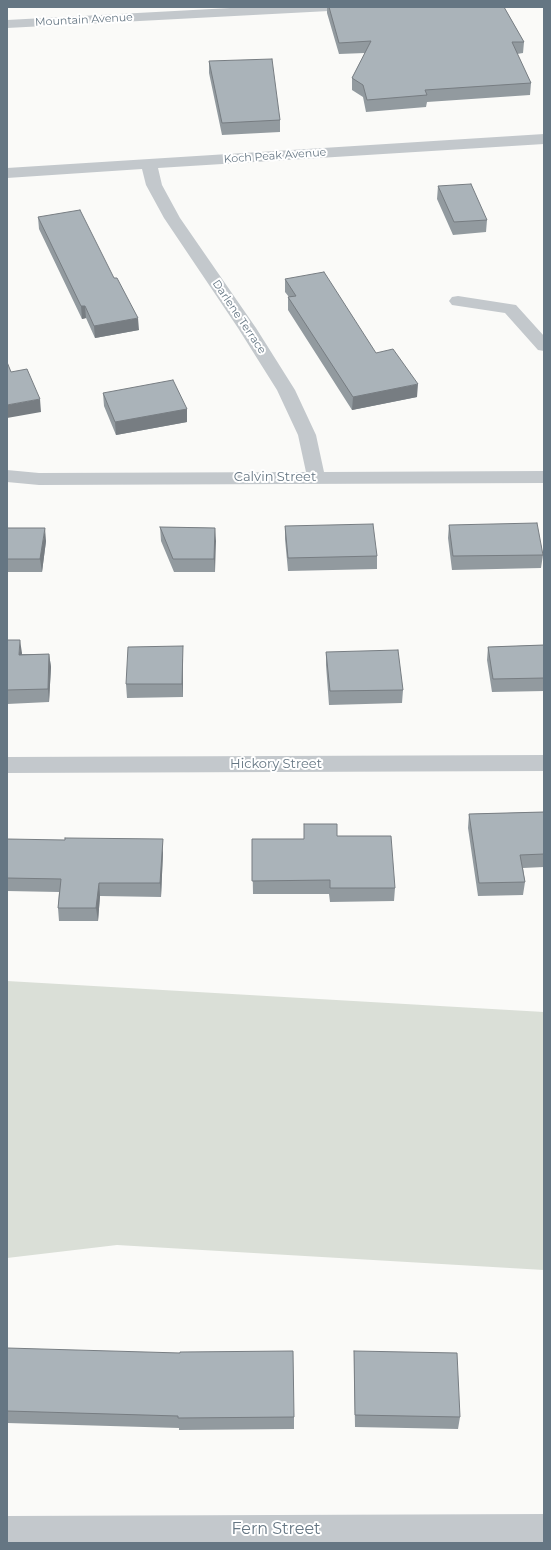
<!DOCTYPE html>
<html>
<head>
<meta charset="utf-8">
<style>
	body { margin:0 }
	#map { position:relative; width:551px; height:1550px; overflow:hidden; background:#fafaf8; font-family:Montserrat,sans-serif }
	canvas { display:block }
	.frame { position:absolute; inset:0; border:8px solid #657683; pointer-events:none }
</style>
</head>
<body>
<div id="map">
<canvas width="551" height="1550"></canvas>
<div class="frame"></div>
</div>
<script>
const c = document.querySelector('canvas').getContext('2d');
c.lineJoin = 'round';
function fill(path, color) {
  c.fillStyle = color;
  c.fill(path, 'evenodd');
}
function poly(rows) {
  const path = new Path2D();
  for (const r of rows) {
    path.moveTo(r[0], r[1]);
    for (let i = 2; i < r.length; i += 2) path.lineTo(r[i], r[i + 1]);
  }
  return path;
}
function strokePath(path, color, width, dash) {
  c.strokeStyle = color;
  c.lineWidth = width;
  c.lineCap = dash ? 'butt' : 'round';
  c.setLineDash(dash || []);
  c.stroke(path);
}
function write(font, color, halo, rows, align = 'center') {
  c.font = font + ' Montserrat,sans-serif';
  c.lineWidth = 4;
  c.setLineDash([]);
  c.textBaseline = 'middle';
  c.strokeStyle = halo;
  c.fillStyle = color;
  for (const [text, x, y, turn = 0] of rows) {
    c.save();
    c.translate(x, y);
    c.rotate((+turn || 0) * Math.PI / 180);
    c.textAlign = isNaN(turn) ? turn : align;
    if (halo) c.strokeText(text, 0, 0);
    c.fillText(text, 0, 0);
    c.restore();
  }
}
fill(poly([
	[7,981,544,1012,544,1270,117,1245,7,1258]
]), '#dadfd7');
fill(poly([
	[249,7,336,7,334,10,329,11,7,28,7,20,249,7],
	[544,134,544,144,158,168,162,185,180,218,256,328,295,390,316,435,324,472,544,471,544,483,39,485,7,482,7,470,39,473,306,472,298,435,277,390,238,328,164,218,146,185,142,169,7,178,7,168,544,134],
	[458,296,516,305,544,336,544,351,538,350,505,313,452,305,449,301,452,297,458,296],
	[544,755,544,771,7,773,7,757,544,755],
	[544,1514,544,1542,7,1543,7,1516,544,1514]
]), '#c3c8cc');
fill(poly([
	[327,7,504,7,524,42,523,53,517,54,531,83,530,95,427,102,426,107,366,112,363,97,352,90,352,78,365,53,339,54,327,13],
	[209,61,280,120,280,132,222,135,209,73],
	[438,186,487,220,486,232,453,235,437,199],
	[38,217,139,330,95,338,86,318,82,319,39,229],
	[285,279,376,353,417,397,352,410,288,310,288,297,289,297,285,292],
	[103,393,187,409,187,422,116,435,104,406],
	[449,525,543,555,541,568,452,570,448,538],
	[285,526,377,556,377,569,288,571,285,539],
	[160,527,215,528,215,572,174,572,161,541],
	[7,528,46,541,42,572,7,572],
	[7,640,22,654,49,654,51,667,49,702,7,704],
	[544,645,544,691,492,692,487,660,488,647],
	[326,652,403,690,402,703,329,705,326,665],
	[183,659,183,697,127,698,126,684],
	[544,812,544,867,523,868,525,882,523,895,478,896,468,828,469,814],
	[304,824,337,836,395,888,394,901,330,902,329,894,253,894,252,839,304,839],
	[7,839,163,852,161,897,100,896,98,921,59,921,58,908,59,892,7,891],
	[7,1348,294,1417,294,1429,179,1430,179,1428,7,1423],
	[354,1351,460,1417,458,1429,355,1427,354,1364]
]), '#929a9f');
fill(poly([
	[81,306,85,306,86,318,82,319],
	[138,318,139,330,95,338,94,326],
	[418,384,417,397,352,410,353,397],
	[40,399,41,412,7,418,7,405],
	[187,409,187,422,116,435,115,422],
	[45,528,46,541,42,572,40,559],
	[215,528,216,541,215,572,214,559],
	[20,640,22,653,21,668,19,655],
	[183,646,183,697,182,684],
	[49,654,51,667,49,702,48,689],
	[163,839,163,852,161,897,160,883],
	[99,883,100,896,98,921,96,908]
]), '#777d82');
const building = poly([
	[329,7,504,7,524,42,512,42,531,83,425,90,427,95,367,100,363,85,352,78,371,41,339,43,329,7],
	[272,59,280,120,222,123,209,61,272,59],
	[471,184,487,220,454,222,438,186,471,184],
	[80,210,114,278,117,278,138,318,94,326,85,306,81,306,38,217,80,210],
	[324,272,376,353,393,349,418,384,353,397,288,297,296,296,285,279,324,272],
	[7,362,11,372,27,369,40,399,7,405,7,362],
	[173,380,187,409,115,422,103,393,173,380],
	[537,523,543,555,453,556,449,525,537,523],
	[373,524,377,556,288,558,285,526,373,524],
	[160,527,215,528,214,559,173,559,160,527],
	[7,528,45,528,40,559,7,559,7,528],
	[7,640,20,640,19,655,49,654,48,689,7,690,7,640],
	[544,645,544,678,493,679,488,647,544,645],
	[183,646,182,684,126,684,128,647,183,646],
	[398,650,403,690,330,691,326,652,398,650],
	[544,812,544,854,520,855,525,882,479,883,469,814,544,812],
	[304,824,337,824,337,836,391,836,395,888,330,888,330,880,252,881,252,839,304,839,304,824],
	[65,838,163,839,160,883,99,883,96,908,58,908,61,879,7,878,7,839,65,840,65,838],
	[7,1348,180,1353,180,1352,293,1351,294,1417,178,1418,178,1416,7,1411,7,1348],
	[354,1351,457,1353,460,1417,355,1415,354,1351]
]);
fill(building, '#aab3b9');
strokePath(building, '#777d82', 1);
write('11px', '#657683', '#fff', [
	["Mountain Avenue",84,20,-3],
	["Koch Peak Avenue",275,156,-4],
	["Darlene Terrace",239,317,56]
]);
write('13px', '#657683', '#fff', [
	["Calvin Street",275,477],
	["Hickory Street",276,764]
]);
write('16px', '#657683', '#fff', [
	["Fern Street",276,1529]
]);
</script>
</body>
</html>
